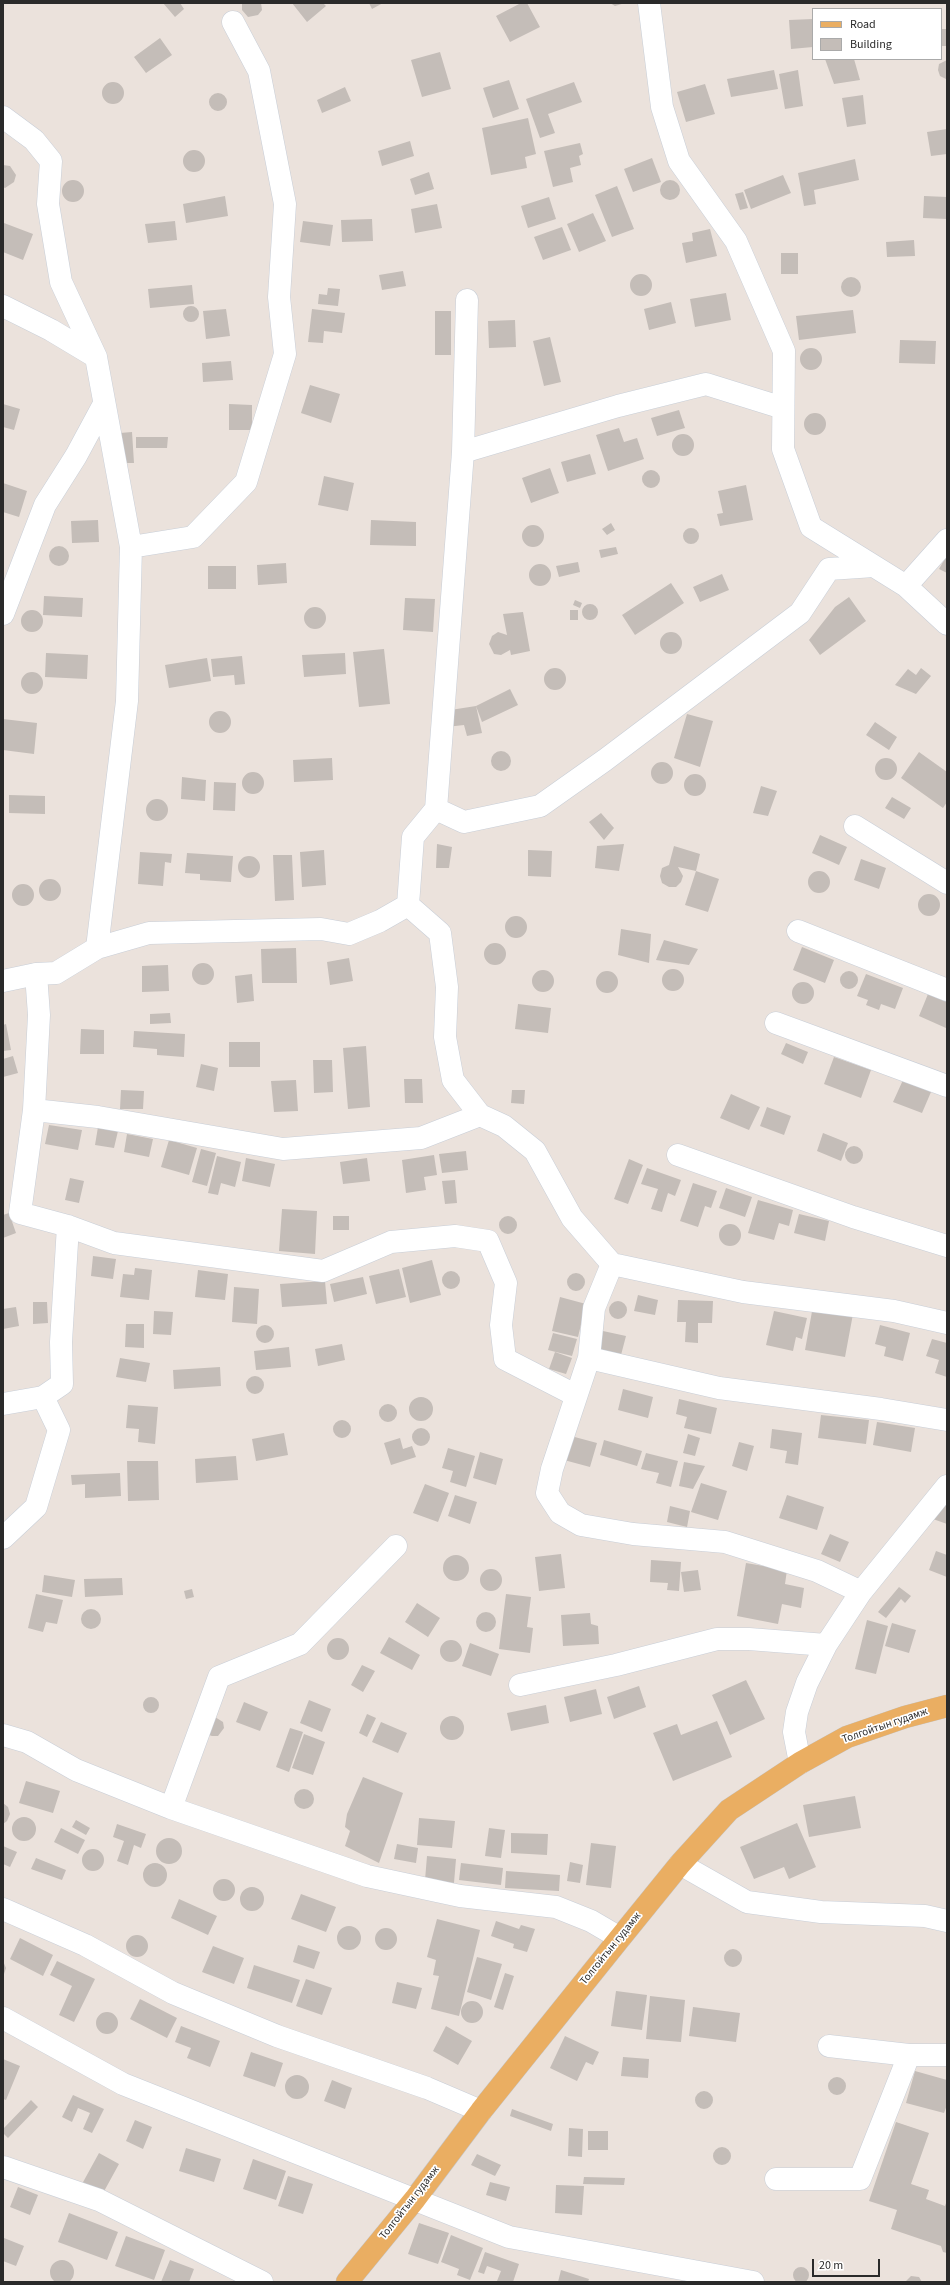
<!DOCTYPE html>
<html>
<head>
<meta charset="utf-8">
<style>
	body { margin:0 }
	#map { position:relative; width:950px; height:2285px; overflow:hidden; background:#ebe2dc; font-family:"Source Sans 3",sans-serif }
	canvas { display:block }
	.frame { position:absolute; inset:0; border:4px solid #2a2a2a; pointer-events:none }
	.legend { position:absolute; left:812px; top:8px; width:130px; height:52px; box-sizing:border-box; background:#fff; border:1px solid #aaa; margin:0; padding:5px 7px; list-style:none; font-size:12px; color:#2a2a2a }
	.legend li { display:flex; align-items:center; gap:8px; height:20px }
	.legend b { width:20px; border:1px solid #aaa }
	.scale { position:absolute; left:812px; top:2259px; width:68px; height:18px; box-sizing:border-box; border:2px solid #2a2a2a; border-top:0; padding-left:5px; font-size:12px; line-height:14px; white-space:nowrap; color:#2a2a2a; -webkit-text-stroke:3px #fff; paint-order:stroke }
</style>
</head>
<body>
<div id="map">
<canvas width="950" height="2285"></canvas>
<div class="frame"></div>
<ul class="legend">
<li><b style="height:5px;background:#eaae62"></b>Road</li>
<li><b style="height:11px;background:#c4bdb8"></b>Building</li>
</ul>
<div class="scale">20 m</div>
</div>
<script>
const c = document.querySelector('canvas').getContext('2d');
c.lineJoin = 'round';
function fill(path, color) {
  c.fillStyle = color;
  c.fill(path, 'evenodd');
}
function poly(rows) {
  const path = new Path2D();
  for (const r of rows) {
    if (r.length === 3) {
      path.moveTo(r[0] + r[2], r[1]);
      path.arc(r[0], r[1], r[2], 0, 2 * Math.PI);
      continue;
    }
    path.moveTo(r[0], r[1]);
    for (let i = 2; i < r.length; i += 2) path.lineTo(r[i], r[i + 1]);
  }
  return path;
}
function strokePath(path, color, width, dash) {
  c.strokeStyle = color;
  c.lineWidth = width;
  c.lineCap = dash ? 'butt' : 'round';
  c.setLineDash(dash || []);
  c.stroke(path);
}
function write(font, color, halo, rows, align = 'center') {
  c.font = font + ' "Source Sans 3",sans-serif';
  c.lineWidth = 3.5;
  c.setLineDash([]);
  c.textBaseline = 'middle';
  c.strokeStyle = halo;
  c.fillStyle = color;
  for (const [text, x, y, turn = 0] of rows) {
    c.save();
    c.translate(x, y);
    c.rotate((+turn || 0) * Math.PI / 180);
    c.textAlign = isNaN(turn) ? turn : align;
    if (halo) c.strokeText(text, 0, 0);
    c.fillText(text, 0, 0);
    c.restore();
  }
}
fill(poly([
	[163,3,180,3,184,9,175,17],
	[242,3,261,3,262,10,258,15,248,17,242,10],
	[292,3,323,3,326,6,307,22],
	[369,3,383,3,372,9],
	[521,3,527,3,540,27,510,42,496,16],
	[610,3,625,3,615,6],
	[813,19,813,47,791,49,789,20],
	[941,29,947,29,947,46,941,46],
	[160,38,172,55,146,73,134,57],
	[440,52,451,89,422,97,411,60],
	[825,59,854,59,860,80,834,84],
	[947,60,947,79,946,79,940,76,938,70,939,64],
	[774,70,778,89,731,97,727,79],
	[798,70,803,106,785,109,779,74],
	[509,80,519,109,493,118,483,88],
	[113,93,11],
	[574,82,582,102,548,114,555,133,540,138,526,99],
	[705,84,715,114,686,122,677,92],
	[345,87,351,101,322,113,317,100],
	[218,102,9],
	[863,95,866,124,847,127,842,98],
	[528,118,536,154,525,157,527,168,491,175,482,128],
	[947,129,947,154,931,156,927,132],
	[410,141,414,156,382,166,378,151],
	[580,143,583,154,579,156,581,165,570,168,573,182,553,187,544,151],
	[194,161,11],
	[652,158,661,182,633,192,624,169],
	[855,159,859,180,814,190,816,204,804,206,798,173],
	[3,165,10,166,16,175,14,182,5,188,3,187],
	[429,172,434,189,415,195,410,179],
	[783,175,791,193,751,209,744,190],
	[73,191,11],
	[670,190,10],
	[617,186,634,229,612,237,595,195],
	[743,192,748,208,740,210,735,194],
	[225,196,228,216,186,223,183,204],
	[924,196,947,197,947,219,923,218],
	[549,197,556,219,528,228,521,206],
	[437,204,442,228,415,233,411,209],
	[593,213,606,241,579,252,567,224],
	[372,219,373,241,342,242,341,220],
	[175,221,177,240,148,243,145,224],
	[303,221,333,225,330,246,300,242],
	[4,223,33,234,23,260,3,252],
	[562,227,571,250,543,260,534,237],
	[710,229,717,256,686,263,682,243,693,241,692,233],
	[914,240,915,256,887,257,886,242],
	[781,253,798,253,798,274,781,274],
	[403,271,406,286,382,290,379,275],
	[641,285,11],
	[851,287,10],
	[192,285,194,304,150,308,148,289],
	[328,288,340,289,338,306,318,304,319,294,327,295],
	[726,293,731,320,695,327,690,299],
	[671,302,676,323,649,330,644,309],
	[191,314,8],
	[226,309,230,336,206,339,203,311],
	[312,309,345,313,342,333,324,331,323,343,308,342],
	[853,310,856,333,799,340,796,316],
	[435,311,451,311,451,355,435,355],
	[515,320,516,347,489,348,488,321],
	[550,337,561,382,544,386,533,341],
	[900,340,936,341,935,364,899,363],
	[811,359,11],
	[231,361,233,380,203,382,202,363],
	[310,385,340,394,331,423,301,413],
	[3,404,20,409,14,430,3,427],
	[229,404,252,405,252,430,229,430],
	[679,410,685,428,657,436,651,418],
	[815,424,11],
	[619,428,624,442,637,438,644,459,608,471,596,435],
	[132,432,134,463,121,463,120,433],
	[683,445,11],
	[136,437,168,437,167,448,136,448],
	[590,454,596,474,567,482,561,462],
	[550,468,559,493,531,503,522,478],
	[651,479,9],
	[324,476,354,483,348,511,318,505],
	[3,483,27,491,19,517,3,512],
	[746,485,753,520,720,526,717,514,723,513,718,491],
	[98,520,99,542,72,543,71,521],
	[371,520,416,522,416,546,370,545],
	[611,523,615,530,607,535,602,529],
	[533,536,11],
	[691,536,8],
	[59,556,10],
	[616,547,618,554,601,558,599,550],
	[947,555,947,573,939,569],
	[578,562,580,572,559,577,556,566],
	[286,563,287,583,258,585,257,565],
	[540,575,11],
	[208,566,236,566,236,589,208,589],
	[722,574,729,590,700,602,693,587],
	[671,583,684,603,635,635,622,615],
	[44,596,83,598,82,617,43,615],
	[849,597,866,621,820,655,809,640,835,607],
	[405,598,435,599,433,632,403,630],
	[575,600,582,603,580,608,573,605],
	[590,612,8],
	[315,618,11],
	[32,621,11],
	[570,610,578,610,578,620,570,620],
	[523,612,530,651,511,655,510,650,501,655,494,654,489,644,492,636,498,632,507,635,503,614],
	[671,643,11],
	[384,649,390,704,359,707,353,652],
	[46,653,88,655,87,679,45,677],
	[345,653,346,674,304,677,302,655],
	[242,656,245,684,235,685,234,675,213,677,211,659],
	[207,658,211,681,169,688,165,665],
	[555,679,11],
	[921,668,931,676,916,694,895,685,908,669,916,675],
	[32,683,11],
	[510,689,518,705,482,722,476,706],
	[476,706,482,733,467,736,464,725,446,727,444,711],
	[220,722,11],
	[687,714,713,721,700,767,674,758],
	[3,719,37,723,34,754,3,750],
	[875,722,897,737,889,750,866,735],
	[501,761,10],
	[919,752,947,772,947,802,943,808,901,778],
	[886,769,11],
	[332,758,333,780,294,782,293,760],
	[662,773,11],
	[253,783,11],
	[695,785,11],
	[182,777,206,780,205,801,181,799],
	[214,782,236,783,235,811,213,810],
	[761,786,777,791,768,816,753,813],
	[9,795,45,796,45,814,9,813],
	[892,797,911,808,904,819,885,808],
	[157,810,11],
	[601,813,614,828,604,840,589,822],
	[820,835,847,847,839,865,812,853],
	[437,844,452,847,449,868,436,868],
	[624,844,619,871,595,868,597,846],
	[674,846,700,854,696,871,678,867,683,876,681,882,676,887,669,887,662,883,660,876,662,868,669,865],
	[324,850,326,885,302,887,300,852],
	[528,850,552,851,551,877,528,876],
	[140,852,172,854,171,863,165,862,163,886,138,884],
	[187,853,233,856,231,882,200,880,200,874,185,873],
	[273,855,292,855,294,900,275,901],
	[249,867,11],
	[861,859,886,868,879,889,854,880],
	[819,882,11],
	[696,871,719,879,708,912,685,905],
	[50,890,11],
	[23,895,11],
	[929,905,11],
	[516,927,11],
	[621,929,651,934,649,963,618,955],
	[664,940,698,949,689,965,656,960],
	[495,954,11],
	[802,947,834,960,825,983,793,970],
	[296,948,297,983,262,983,261,949],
	[349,958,353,981,330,985,327,962],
	[203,974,11],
	[168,965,169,991,142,992,142,966],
	[673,980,11],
	[543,981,11],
	[607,982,11],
	[849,980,9],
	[252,974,254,1001,237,1003,235,976],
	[866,974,903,988,895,1009,881,1004,879,1010,866,1005,868,1000,857,996],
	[803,993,11],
	[928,994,947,1002,946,1028,919,1016],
	[518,1004,551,1008,548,1033,515,1029],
	[170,1013,171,1023,150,1024,150,1014],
	[6,1024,11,1050,3,1051,3,1025],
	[81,1029,104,1030,104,1054,80,1054],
	[134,1031,185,1034,184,1057,157,1055,157,1049,133,1047],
	[229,1042,260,1042,260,1067,229,1067],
	[786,1043,808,1052,803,1064,781,1054],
	[366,1046,370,1107,348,1109,343,1048],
	[13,1056,18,1073,3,1077,3,1059],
	[834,1057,871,1070,861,1098,824,1084],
	[313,1060,332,1060,333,1092,314,1093],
	[201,1064,218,1068,214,1091,196,1087],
	[404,1079,422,1079,423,1103,405,1103],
	[296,1080,298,1111,274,1112,271,1081],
	[903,1080,931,1092,922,1113,893,1102],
	[121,1090,144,1091,143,1109,120,1109],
	[512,1090,525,1090,524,1104,511,1103],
	[731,1094,760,1107,749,1130,720,1118],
	[767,1107,791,1116,784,1135,760,1126],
	[49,1125,82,1130,78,1150,45,1144],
	[98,1127,118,1131,114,1148,95,1145],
	[823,1133,848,1143,841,1161,817,1151],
	[127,1134,153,1139,149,1157,124,1152],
	[169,1140,197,1148,189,1175,161,1167],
	[854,1155,9],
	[201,1149,216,1153,207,1186,192,1182],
	[466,1151,468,1170,442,1173,439,1154],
	[434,1155,437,1175,424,1177,426,1190,406,1193,402,1160],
	[217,1156,241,1162,235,1187,221,1183,218,1195,208,1193],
	[246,1158,275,1164,270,1187,242,1181],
	[367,1158,370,1181,343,1184,340,1162],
	[629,1159,643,1165,628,1204,614,1199],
	[647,1168,681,1180,675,1196,668,1193,662,1212,651,1209,658,1189,641,1184],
	[70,1178,84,1181,79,1203,65,1200],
	[455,1180,457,1203,445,1204,442,1181],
	[693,1183,717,1191,711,1208,705,1206,698,1227,680,1221],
	[726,1188,752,1197,745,1217,719,1208],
	[758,1200,793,1210,789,1226,779,1223,774,1240,748,1233],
	[282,1209,317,1211,315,1254,279,1251],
	[9,1213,16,1233,3,1238,3,1215],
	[799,1214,829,1221,825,1241,794,1233],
	[508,1225,9],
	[333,1216,349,1216,349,1230,333,1230],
	[730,1235,11],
	[93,1256,116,1259,113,1279,91,1276],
	[432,1260,441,1295,410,1303,402,1268],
	[135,1268,152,1270,149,1300,120,1297,123,1274,134,1275],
	[399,1269,406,1297,376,1304,369,1276],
	[198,1270,228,1274,225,1300,195,1297],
	[451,1280,9],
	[576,1282,9],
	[363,1277,367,1294,334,1302,330,1284],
	[325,1281,327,1304,282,1307,280,1284],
	[234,1287,259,1289,257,1324,232,1322],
	[638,1295,658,1300,655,1315,634,1311],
	[560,1297,586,1304,578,1337,552,1331],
	[678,1300,713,1301,712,1323,698,1323,698,1343,685,1342,686,1322,677,1322],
	[618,1310,9],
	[33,1302,47,1302,48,1323,33,1324],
	[813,1306,853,1314,845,1357,805,1350],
	[16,1307,19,1326,3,1329,3,1309],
	[154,1311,173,1312,171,1335,153,1334],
	[774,1311,807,1318,802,1339,796,1337,793,1351,766,1345],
	[126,1324,144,1324,144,1348,125,1347],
	[265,1334,9],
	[880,1325,910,1333,903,1361,884,1356,886,1347,875,1344],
	[603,1331,626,1336,621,1355,599,1349],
	[553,1333,577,1339,572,1356,548,1350],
	[932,1339,947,1343,947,1377,935,1373,939,1360,926,1356],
	[342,1344,345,1360,318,1366,315,1349],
	[289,1347,291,1367,256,1370,254,1351],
	[555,1352,572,1358,566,1374,549,1369],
	[120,1358,150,1363,146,1382,116,1377],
	[220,1367,221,1386,174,1389,173,1370],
	[255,1385,9],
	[623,1389,653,1397,648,1418,618,1410],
	[421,1409,12],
	[679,1399,717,1408,711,1434,684,1428,687,1417,676,1414],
	[388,1413,9],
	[128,1405,158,1407,155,1444,138,1442,139,1429,126,1428],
	[821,1415,869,1420,866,1444,818,1438],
	[342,1429,9],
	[877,1422,915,1428,911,1452,873,1445],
	[421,1437,9],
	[772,1429,802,1433,798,1465,785,1463,787,1451,770,1448],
	[284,1433,288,1455,256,1461,252,1439],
	[688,1434,700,1438,695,1456,683,1453],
	[571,1436,597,1443,590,1467,564,1460],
	[400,1438,403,1449,412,1446,416,1457,391,1465,384,1443],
	[604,1440,642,1451,637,1466,600,1455],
	[739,1442,754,1446,747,1471,732,1466],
	[448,1448,475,1456,466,1487,450,1482,453,1471,442,1468],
	[480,1452,503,1459,496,1485,473,1478],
	[646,1453,678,1461,671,1487,656,1483,659,1473,641,1469],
	[236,1456,238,1480,196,1483,195,1459],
	[127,1461,158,1461,159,1500,128,1501],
	[684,1462,705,1466,693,1489,679,1486],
	[120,1473,121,1496,85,1498,85,1484,72,1485,71,1475],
	[701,1483,727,1491,718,1520,691,1512],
	[425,1484,449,1493,438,1522,413,1513],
	[455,1495,477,1502,470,1524,448,1516],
	[787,1495,824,1507,817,1530,779,1518],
	[947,1500,947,1524,933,1519],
	[670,1506,690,1511,687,1527,667,1522],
	[830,1534,849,1542,840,1562,821,1554],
	[936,1551,947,1555,947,1577,929,1570],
	[561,1554,565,1588,539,1591,535,1557],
	[456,1568,13],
	[651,1560,681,1562,679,1591,667,1590,668,1583,650,1582],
	[746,1563,787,1570,785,1584,804,1588,801,1608,782,1604,778,1624,737,1616],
	[491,1580,11],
	[698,1570,701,1590,684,1592,681,1572],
	[44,1575,75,1580,72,1597,42,1592],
	[122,1578,123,1595,85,1597,84,1579],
	[899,1587,911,1596,905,1603,901,1599,886,1618,878,1612],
	[192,1589,194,1597,186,1599,184,1591],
	[36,1594,63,1600,57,1624,46,1622,43,1632,28,1628],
	[506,1594,531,1597,527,1627,533,1628,530,1653,499,1649],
	[417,1603,440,1618,428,1637,405,1622],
	[91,1619,10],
	[486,1622,10],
	[590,1613,591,1624,598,1626,599,1644,563,1646,561,1615],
	[867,1620,888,1626,876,1674,855,1669],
	[892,1623,916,1630,909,1653,885,1646],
	[389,1637,420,1655,412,1670,380,1653],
	[338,1649,11],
	[451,1651,11],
	[470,1643,499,1654,491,1676,462,1666],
	[362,1665,375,1671,363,1692,351,1685],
	[746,1680,765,1719,730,1735,712,1695],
	[639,1686,646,1707,614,1719,607,1697],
	[596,1689,602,1714,570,1722,564,1697],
	[151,1705,8],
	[309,1700,331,1709,322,1732,300,1723],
	[244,1702,268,1712,260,1731,236,1722],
	[546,1705,549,1723,511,1731,507,1713],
	[367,1714,376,1718,367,1737,359,1733],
	[452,1728,12],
	[215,1717,223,1722,224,1728,218,1736,212,1736,209,1735],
	[717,1721,732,1757,673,1781,653,1733,677,1724,681,1735],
	[381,1722,407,1733,398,1753,372,1742],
	[290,1728,303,1732,289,1772,276,1767],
	[304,1734,325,1742,313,1775,292,1768],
	[363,1777,403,1793,379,1863,345,1846,350,1831,345,1827,347,1814],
	[26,1781,60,1791,53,1813,19,1803],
	[304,1799,10],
	[855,1796,861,1828,809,1837,803,1805],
	[3,1803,8,1807,10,1814,7,1821,3,1824],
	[24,1829,12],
	[419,1818,455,1821,452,1848,417,1845],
	[76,1820,90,1828,86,1835,72,1827],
	[797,1823,816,1867,789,1879,784,1867,754,1879,740,1847],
	[117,1824,146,1834,141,1848,134,1845,128,1865,117,1861,124,1841,113,1837],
	[61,1828,85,1840,78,1854,54,1842],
	[489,1828,505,1830,501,1858,485,1856],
	[511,1833,548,1834,547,1855,511,1853],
	[169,1851,13],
	[591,1843,616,1846,611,1888,586,1885],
	[397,1844,418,1848,416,1863,394,1859],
	[3,1846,17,1852,10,1867,3,1864],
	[93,1860,11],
	[427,1856,456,1859,454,1883,425,1880],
	[36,1858,66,1870,62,1880,31,1869],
	[570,1862,583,1865,580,1883,567,1881],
	[155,1875,12],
	[461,1863,503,1868,501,1885,459,1880],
	[506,1871,560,1875,559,1891,505,1888],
	[224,1890,11],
	[252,1899,12],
	[301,1894,336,1907,326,1932,291,1919],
	[179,1899,217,1916,208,1935,171,1918],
	[437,1919,480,1930,459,2016,431,2009,439,1976,433,1975,436,1960,427,1957],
	[496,1921,519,1929,521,1925,535,1929,527,1952,513,1948,514,1944,491,1936],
	[349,1938,12],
	[386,1939,11],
	[137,1946,11],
	[20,1938,53,1955,43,1976,10,1959],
	[298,1945,320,1952,314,1969,293,1962],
	[213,1946,244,1958,234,1984,202,1972],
	[733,1958,9],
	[477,1957,502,1964,491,2000,467,1992],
	[3,1961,6,1968,3,1977],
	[57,1961,95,1979,74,2022,59,2015,72,1986,50,1975],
	[254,1965,300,1980,292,2003,247,1988],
	[505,1973,514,1976,503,2010,494,2007],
	[306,1979,332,1988,322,2015,296,2006],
	[397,1982,422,1988,416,2009,392,2003],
	[616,1991,647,1995,642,2030,611,2026],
	[650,1996,685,2000,681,2042,646,2039],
	[140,1999,177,2018,167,2038,130,2019],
	[472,2012,11],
	[693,2007,740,2013,736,2042,689,2036],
	[107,2023,11],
	[181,2026,220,2041,210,2067,187,2058,191,2048,175,2042],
	[446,2026,472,2041,458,2065,433,2051],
	[565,2036,599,2052,593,2065,586,2062,577,2081,550,2068],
	[251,2052,283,2063,275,2087,243,2076],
	[623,2057,649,2059,648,2078,621,2076],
	[3,2059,20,2066,6,2100,3,2099],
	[915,2071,947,2080,947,2105,944,2113,906,2103],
	[297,2087,12],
	[837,2086,9],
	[332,2080,352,2088,345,2109,324,2101],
	[704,2100,9],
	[73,2095,104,2109,92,2133,83,2129,90,2113,78,2108,72,2122,62,2117],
	[31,2100,38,2107,8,2138,3,2133,3,2129],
	[512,2109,553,2124,551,2131,510,2116],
	[135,2120,152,2127,143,2149,126,2141],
	[896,2122,929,2133,911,2184,929,2190,926,2199,945,2206,947,2200,947,2253,943,2252,941,2246,891,2229,897,2210,869,2201],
	[569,2128,583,2129,582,2157,568,2156],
	[588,2131,608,2131,608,2150,588,2150],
	[722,2156,9],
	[186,2148,221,2159,214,2182,179,2171],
	[99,2153,119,2164,102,2195,82,2184],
	[477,2154,501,2165,495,2176,471,2165],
	[253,2159,286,2171,276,2200,243,2189],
	[288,2176,313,2184,303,2214,278,2206],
	[584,2177,625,2178,624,2185,583,2184],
	[490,2182,510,2187,506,2201,486,2195],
	[556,2185,584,2186,582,2215,555,2213],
	[18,2187,38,2195,30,2215,10,2207],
	[69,2213,118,2232,107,2260,58,2242],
	[419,2223,449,2233,438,2264,408,2254],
	[451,2235,483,2248,470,2280,457,2275,459,2269,441,2262],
	[126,2236,165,2250,154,2280,115,2266],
	[4,2238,24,2246,16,2266,3,2261],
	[485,2252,519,2264,513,2282,497,2281,501,2271,487,2266,484,2274,478,2272],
	[170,2260,194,2269,189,2282,161,2282],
	[62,2272,12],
	[801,2275,8],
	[561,2270,589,2279,588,2282,558,2282],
	[911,2276,919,2277,922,2282,905,2282]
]), '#c4bdb8');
const minor = poly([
	[649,3,662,107,679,161,736,241,784,351,783,449,811,527,906,586,947,624],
	[3,117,34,140,51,161,48,204,61,282,96,357],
	[3,306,51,330,96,357,131,547,127,701,97,948],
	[463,452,618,406,706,384,783,408],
	[131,547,193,537,246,482,285,354,279,297,285,204,259,71,233,22],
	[906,586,947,540],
	[3,614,45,505,76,456,104,404],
	[436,809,464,822,540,806,605,760,800,613,829,569,874,566],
	[855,826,947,883],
	[408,905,440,933,447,987,445,1037,453,1080,480,1115,504,1126,535,1151,572,1218,612,1264,594,1308,589,1358,552,1469,547,1493,560,1513,581,1525,633,1534,725,1542,817,1571,861,1592],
	[798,931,947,990],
	[36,974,39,1015,34,1110,20,1213,68,1226,114,1243,323,1271,391,1242,455,1236,488,1241,506,1283,501,1325,505,1359,575,1395],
	[3,981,36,974,56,973,97,948,149,933,321,929,349,934,380,921,408,905,413,837,436,809,463,452,467,300],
	[776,1023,947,1086],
	[34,1110,98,1117,283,1149,421,1138,480,1115],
	[678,1155,853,1217,947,1246],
	[612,1264,743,1292,894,1311,947,1323],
	[589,1358,719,1388,881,1409,947,1420],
	[3,1404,43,1397,62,1384,61,1342,68,1226],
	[3,1538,36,1507,50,1460,59,1430,43,1397],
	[520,1685,616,1665,717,1639,749,1639,826,1645],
	[3,1735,27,1742,76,1770,171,1808,367,1876,460,1896,556,1907,591,1921,620,1938],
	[800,1763,794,1732,797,1712,807,1683,826,1645,861,1592,947,1486],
	[171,1808,219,1677,300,1644,396,1546],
	[680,1864,747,1902,821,1912,925,1916,947,1921],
	[3,1909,85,1945,173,1993,277,2036,427,2088,481,2111],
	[3,2018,123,2084,509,2237,753,2282],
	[829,2046,909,2055],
	[3,2167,99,2200,262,2282],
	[776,2179,860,2179,909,2055,947,2055]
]);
const major = poly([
	[347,2282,415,2199,481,2111,620,1938,680,1864,729,1810,800,1763,847,1737,905,1717,947,1706]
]);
strokePath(minor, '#c8ced7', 23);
strokePath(major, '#c3c3c3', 23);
strokePath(minor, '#fff', 22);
strokePath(major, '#eaae62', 22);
write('11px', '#2a2a2a', '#fff', [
	["Толгойтын гудамж",885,1726,-19],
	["Толгойтын гудамж",611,1949,-51],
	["Толгойтын гудамж",410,2203,-52]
]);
</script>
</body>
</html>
